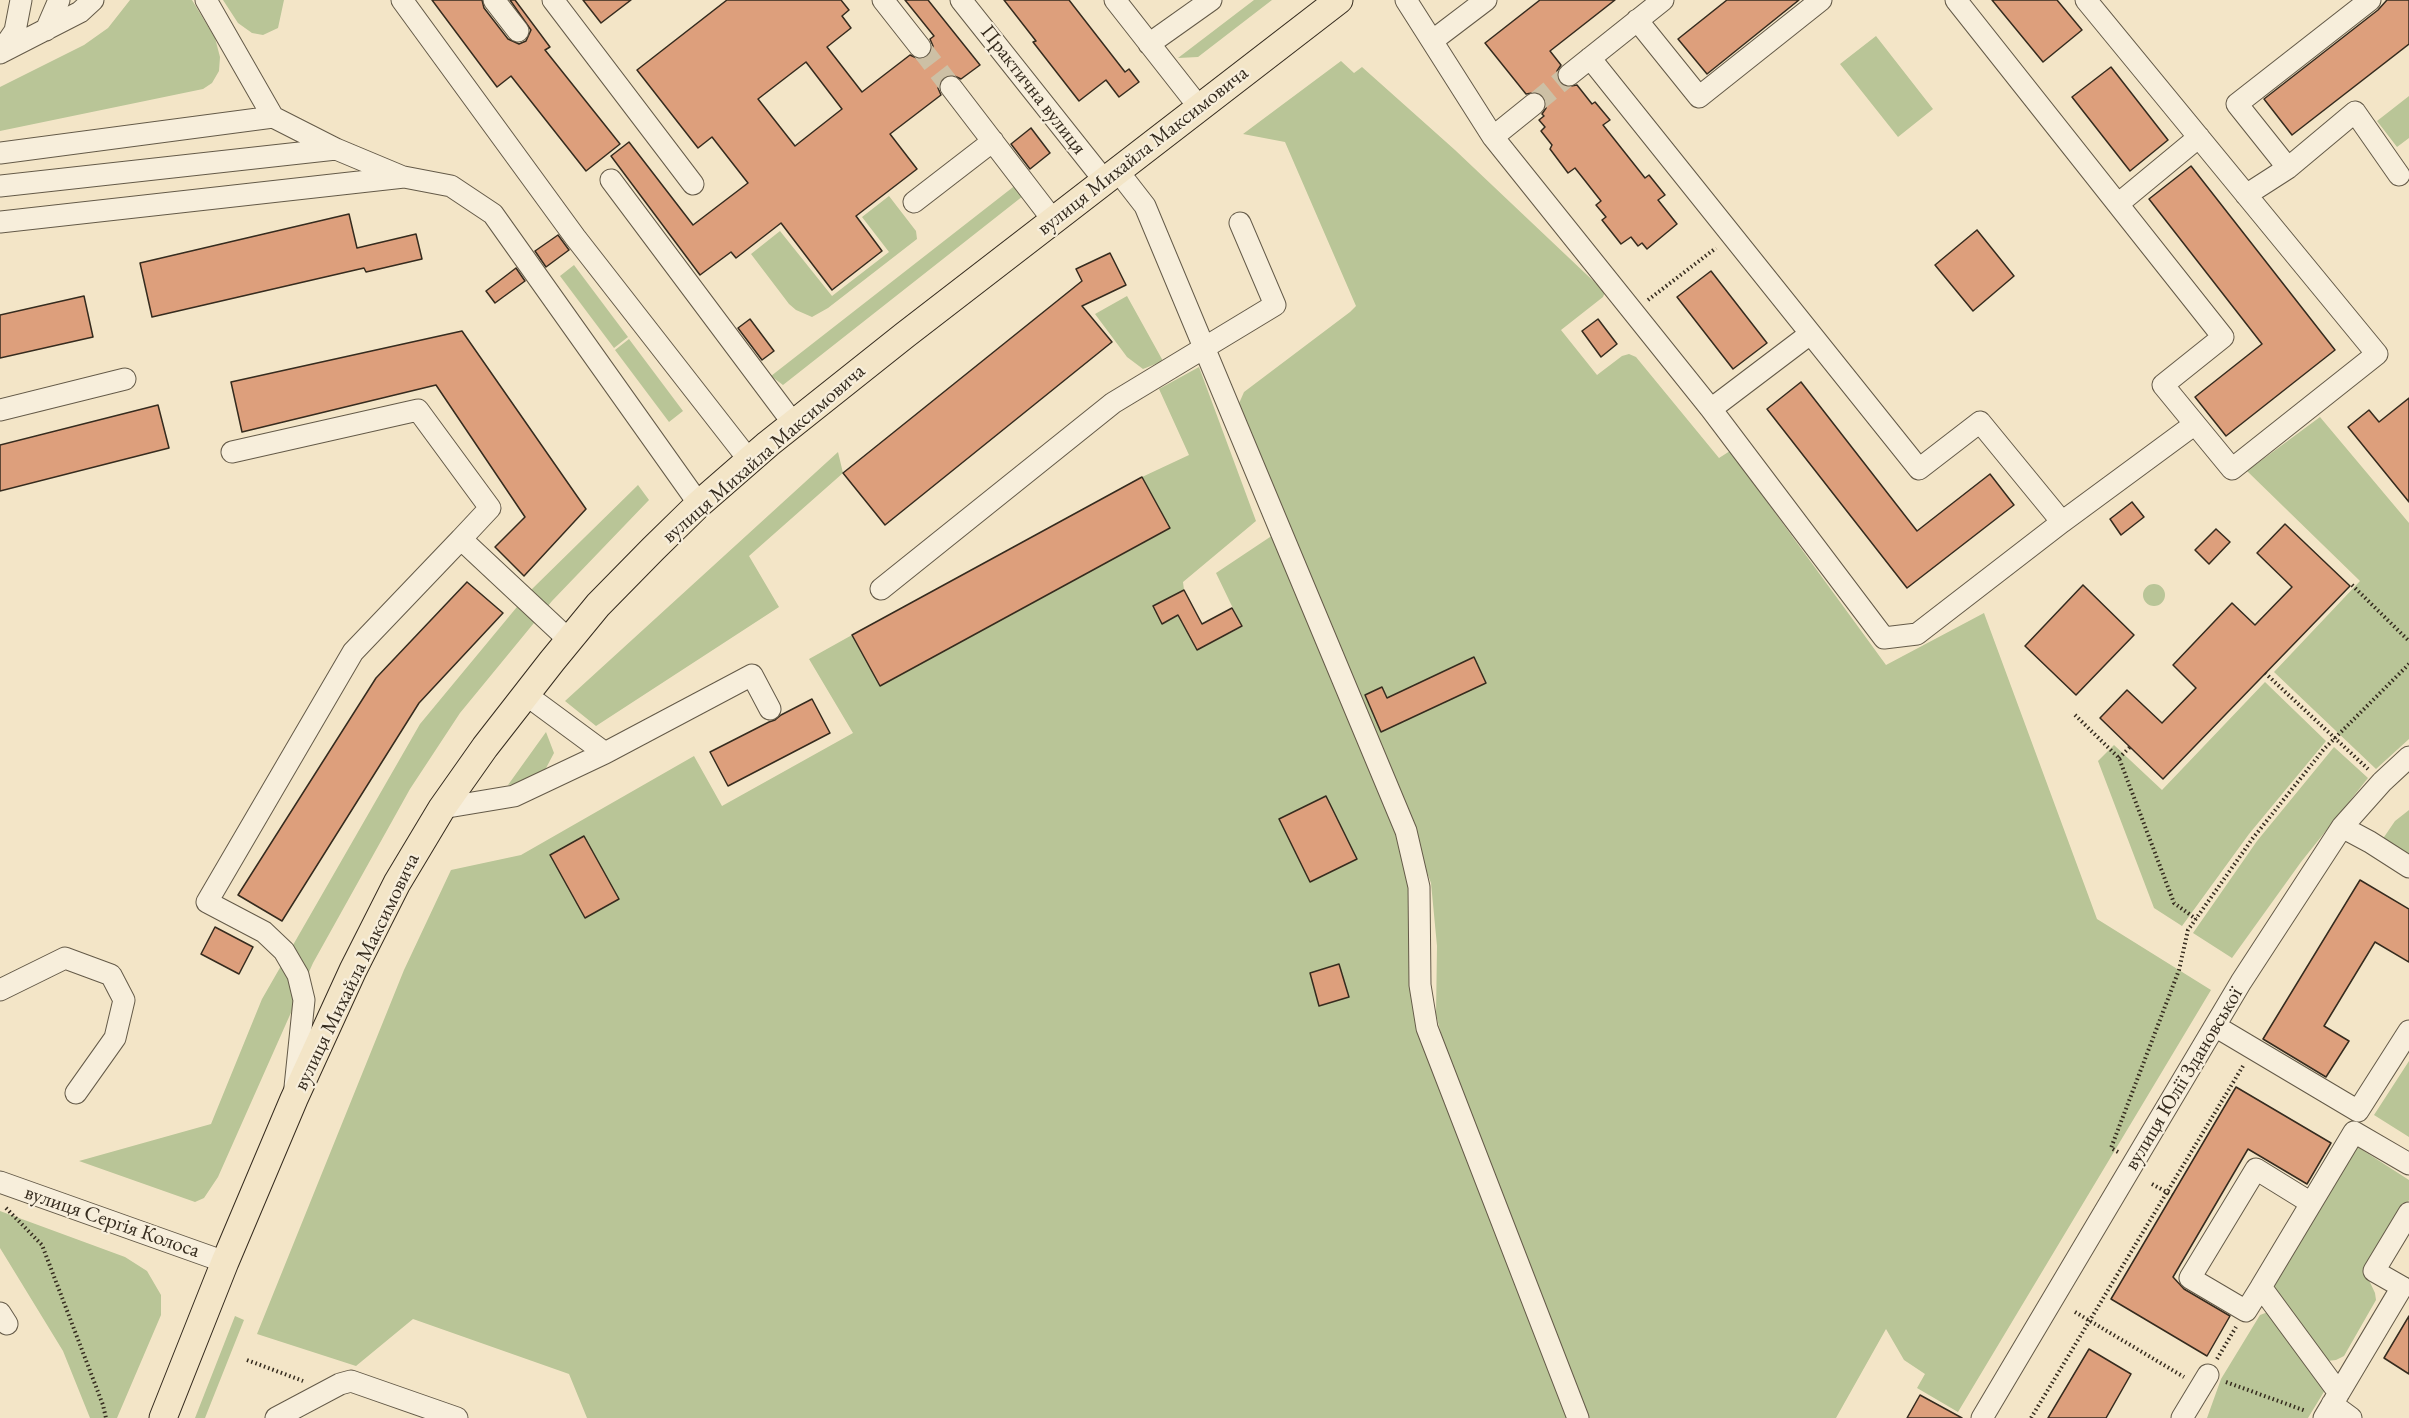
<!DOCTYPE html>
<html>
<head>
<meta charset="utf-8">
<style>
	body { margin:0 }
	canvas { display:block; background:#f3e5c7 }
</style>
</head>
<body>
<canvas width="2409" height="1418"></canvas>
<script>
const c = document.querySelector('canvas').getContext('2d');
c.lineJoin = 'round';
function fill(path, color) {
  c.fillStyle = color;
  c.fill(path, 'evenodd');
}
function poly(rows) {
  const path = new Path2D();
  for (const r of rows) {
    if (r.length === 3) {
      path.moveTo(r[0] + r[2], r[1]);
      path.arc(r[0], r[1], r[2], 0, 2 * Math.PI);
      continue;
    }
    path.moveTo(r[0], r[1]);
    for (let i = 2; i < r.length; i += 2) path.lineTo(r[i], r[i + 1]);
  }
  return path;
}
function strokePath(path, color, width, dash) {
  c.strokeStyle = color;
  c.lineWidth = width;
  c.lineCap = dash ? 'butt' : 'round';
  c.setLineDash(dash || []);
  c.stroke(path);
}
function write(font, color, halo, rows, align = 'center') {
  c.font = font + ' "EB Garamond",serif';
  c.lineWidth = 4.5;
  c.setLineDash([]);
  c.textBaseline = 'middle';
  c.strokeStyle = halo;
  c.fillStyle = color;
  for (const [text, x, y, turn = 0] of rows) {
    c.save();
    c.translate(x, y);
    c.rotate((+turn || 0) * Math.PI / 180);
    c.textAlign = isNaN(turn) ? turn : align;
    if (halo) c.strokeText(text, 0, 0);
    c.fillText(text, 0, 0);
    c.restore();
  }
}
fill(poly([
	[130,0,192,0,215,38,220,57,219,71,212,83,203,89,0,131,0,87,84,45,108,28],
	[223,0,284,0,278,28,263,35,252,33,238,23],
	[1254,0,1272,0,1198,57,1178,58],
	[1876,36,1933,109,1898,137,1840,64],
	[1341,61,1354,73,1362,67,1455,150,1605,292,1603,297,1561,330,1597,375,1622,356,1629,354,1636,357,1719,458,1730,451,1886,665,1984,613,2097,919,2211,990,1958,1412,1917,1388,1925,1374,1904,1360,1886,1329,1836,1418,587,1418,569,1374,413,1319,356,1366,257,1334,404,970,451,870,521,855,694,756,722,806,853,733,809,659,852,635,880,685,1169,529,1142,477,1189,455,1159,389,1199,367,1256,521,1183,582,1184,590,1153,607,1162,623,1193,607,1199,627,1228,634,1242,627,1216,573,1273,535,1401,837,1412,888,1412,984,1447,1055,1436,1015,1437,946,1431,883,1382,753,1237,408,1244,392,1350,312,1356,306,1285,142,1243,134],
	[2409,96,2409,138,2397,147,2377,121],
	[1017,184,1023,196,783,385,771,376],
	[889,196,916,231,917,239,828,308,812,317,796,310,789,304,751,254,780,231,832,296,889,252,862,217],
	[574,265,628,337,614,348,560,276],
	[1127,296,1163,361,1143,369,1127,357,1095,314],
	[629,339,683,411,669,422,615,350],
	[2320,417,2409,523,2409,739,2376,769,2274,672,2360,581,2247,471],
	[838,452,843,473,749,556,779,607,596,726,565,701],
	[638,485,649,500,552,601,460,713,410,789,313,963,218,1177,204,1198,195,1202,79,1161,211,1124,262,999,420,724,531,590],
	[2154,595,11],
	[2265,682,2326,741,2249,834,2182,926,2154,908,2098,761,2114,745,2162,790],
	[546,732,554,753,545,770,517,784,508,785],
	[2334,747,2368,778,2301,862,2232,958,2193,933,2257,841],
	[2409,810,2409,856,2382,840,2395,821],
	[2409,1061,2409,1137,2374,1115],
	[2353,1144,2409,1180,2409,1200,2368,1269,2367,1276,2375,1293,2376,1300,2344,1356,2336,1360,2327,1361,2278,1296,2274,1286,2275,1277],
	[0,1211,125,1257,147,1271,161,1295,161,1315,117,1418,90,1418,63,1351,0,1248],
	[2268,1312,2325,1390,2308,1418,2207,1418,2221,1379,2260,1315],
	[235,1316,244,1320,205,1418,195,1418]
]), '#b9c597');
const building = poly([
	[432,0,482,0,484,8,508,39,519,44,526,41,531,30,510,0,515,0,550,47,545,50,620,144,586,171,511,76,497,87,432,0],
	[583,0,631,0,601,23,583,0],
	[727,0,841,0,849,10,842,16,851,28,827,47,862,92,910,55,921,60,927,57,932,52,933,46,930,39,934,36,905,0,928,0,980,65,961,79,950,74,943,77,938,88,941,95,890,134,917,169,856,216,882,251,832,290,781,223,736,258,731,252,700,275,611,156,629,142,693,225,748,183,712,137,698,148,637,70,727,0],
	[806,62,842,109,795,146,758,99,806,62],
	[1004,0,1069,0,1125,72,1129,69,1139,82,1119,97,1106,80,1079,101,1033,42,1036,41,1004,0],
	[1540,0,1615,0,1550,51,1561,65,1557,71,1559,82,1565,87,1577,85,1592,104,1595,102,1610,120,1603,125,1645,178,1649,175,1665,195,1658,200,1677,224,1647,249,1642,243,1638,246,1631,237,1621,244,1602,220,1606,217,1596,205,1601,201,1575,168,1568,173,1550,149,1552,145,1541,131,1545,127,1539,120,1544,116,1542,114,1546,108,1544,97,1538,92,1526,94,1485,43,1540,0],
	[1727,0,1799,0,1707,74,1678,39,1727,0],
	[1992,0,2057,0,2082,30,2043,62,1992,0],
	[2387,0,2409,0,2409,44,2292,135,2264,99,2378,10,2387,0],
	[2111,67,2168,140,2130,171,2072,97,2111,67],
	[1031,128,1050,153,1030,169,1011,144,1031,128],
	[2191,166,2335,350,2226,436,2195,397,2262,344,2149,199,2191,166],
	[349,214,357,248,416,234,422,259,366,272,364,268,152,317,140,263,349,214],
	[1977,230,2014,276,1973,311,1935,265,1977,230],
	[558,235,569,250,546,267,535,251,558,235],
	[1110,253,1126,285,1082,306,1112,342,885,525,843,473,1082,281,1076,269,1110,253],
	[516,268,525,281,495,303,486,291,516,268],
	[1711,271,1767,343,1733,369,1677,297,1711,271],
	[84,296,93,337,0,358,0,315,84,296],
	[750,319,774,351,762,360,738,328,750,319],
	[1598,319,1617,344,1601,357,1582,331,1598,319],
	[462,331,586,509,524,576,495,547,525,517,436,385,242,432,231,382,462,331],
	[1801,382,1917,531,1990,474,2014,505,1907,588,1767,409,1801,382],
	[2409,398,2409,502,2348,427,2369,410,2379,422,2409,398],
	[158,405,169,448,0,491,0,445,158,405],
	[1142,477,1170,528,880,686,852,635,1142,477],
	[2132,502,2144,517,2121,535,2110,519,2132,502],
	[2285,524,2350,586,2163,779,2100,718,2127,690,2162,723,2196,688,2173,665,2232,603,2255,625,2292,587,2257,553,2285,524],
	[2216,529,2230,542,2209,564,2195,550,2216,529],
	[467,582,503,613,419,703,282,921,238,895,376,678,467,582],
	[2083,585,2134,635,2076,695,2025,646,2083,585],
	[1184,590,1202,624,1232,608,1242,626,1197,650,1178,615,1162,624,1153,606,1184,590],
	[1474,657,1486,683,1381,732,1365,695,1382,687,1387,698,1474,657],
	[812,699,830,733,728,786,710,752,769,722,775,720,781,715,812,699],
	[1326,796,1357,859,1310,882,1279,819,1326,796],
	[584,836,619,899,585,918,550,855,584,836],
	[2360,880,2409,909,2409,962,2375,942,2324,1026,2349,1041,2326,1077,2263,1039,2360,880],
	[215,927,253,947,239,974,201,954,215,927],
	[1339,964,1349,997,1319,1006,1310,973,1339,964],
	[2236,1087,2331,1143,2307,1184,2248,1149,2173,1277,2184,1289,2230,1316,2207,1356,2111,1299,2236,1087],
	[2409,1316,2409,1374,2384,1358,2409,1316],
	[2089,1349,2131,1374,2106,1418,2048,1418,2089,1349],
	[1920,1395,1962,1418,1907,1418,1920,1395]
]);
fill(building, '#dd9f7c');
strokePath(building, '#352b1e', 1.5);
strokePath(poly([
	[920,47,951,87],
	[1534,104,1569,75]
]), '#cdc0a5', 21, [21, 10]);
const minor = poly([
	[206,0,273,117],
	[402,0,575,237,749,460],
	[494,0,518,31],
	[553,0,693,184],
	[883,0,920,47],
	[961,0,1104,180],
	[1115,0,1199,107],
	[1406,0,1493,137,1711,409,1884,638,1917,634,2062,522,2195,424,2232,469,2377,354,2086,0],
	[1956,0,2223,337,2163,385,2195,424],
	[1637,20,1699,97,1821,0],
	[46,30,59,0],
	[1432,41,1486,0],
	[1149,44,1211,0],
	[0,53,80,12,93,0],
	[0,53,15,31,21,0],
	[1590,58,1919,469,1980,422,2062,522],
	[1569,75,1663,0],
	[951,87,1053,220],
	[1493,137,1534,104],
	[0,153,273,117,336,149],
	[2288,168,2237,104,2370,0],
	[1117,170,1145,206,1406,831,1419,887,1420,985,1427,1028,1578,1418],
	[611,180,793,423],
	[0,186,336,149,403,177],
	[2246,195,2288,168,2355,112,2399,175],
	[914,202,993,141],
	[2118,204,2199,137],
	[0,222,404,177,451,186,493,214,699,504],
	[1711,409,1810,334],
	[0,410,125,379],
	[232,452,418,410,490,508,461,539],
	[881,589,1113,403,1275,305,1240,223],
	[525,694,605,753,752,675,770,709],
	[442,808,514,796,605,753],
	[2342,827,2370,842,2409,867],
	[0,990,65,958,111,975,124,1000,115,1038,76,1093],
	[2215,1026,2358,1111,2409,1031],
	[295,1087,304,1000,298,975,284,951,264,932,207,902,353,652,461,539,569,640],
	[0,1182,225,1262],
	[2261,1287,2246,1311,2190,1278,2256,1169,2311,1203],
	[0,1313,7,1324],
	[2339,1393,2261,1287,2354,1132,2409,1164],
	[2332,1404,2351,1418],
	[276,1418,340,1384,351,1381,457,1418],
	[1982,1418,2241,982,2342,827,2382,782,2409,757],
	[2182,1418,2208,1375],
	[2324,1418,2402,1287,2374,1271,2409,1213]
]);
const major = poly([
	[163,1418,225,1262,294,1099,353,970,397,883,442,808,485,747,552,661,598,605,653,549,699,504,768,444,905,335,1339,0]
]);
strokePath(minor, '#645a48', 23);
strokePath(major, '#352b1e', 29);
strokePath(poly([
	[1648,300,1716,248],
	[2352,585,2409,641],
	[2265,673,2368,769],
	[2075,715,2119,758,2174,903,2196,919],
	[2119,758,2130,747],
	[2118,1152,2111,1148,2179,970,2188,930,2253,838,2324,749,2409,664],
	[2152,1184,2172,1195],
	[6,1208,42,1245,103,1405,106,1418],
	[2075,1312,2184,1377],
	[2217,1359,2236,1327],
	[247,1360,303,1381],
	[2226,1382,2306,1411],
	[2031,1418,2243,1066]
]), '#352b1e', 4, [1.5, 3]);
strokePath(minor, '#f7eedb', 21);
strokePath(major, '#f3e5c7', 27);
write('21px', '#352b1e', '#f7eedb', [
	["Практична вулиця",1033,90,52],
	["вулиця Михайла Максимовича",1143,151,-38],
	["вулиця Михайла Максимовича",764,454,-41],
	["вулиця Михайла Максимовича",357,972,-64],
	["вулиця Юлії Здановської",2184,1079,-59],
	["вулиця Сергія Колоса",112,1222,19]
]);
</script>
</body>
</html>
